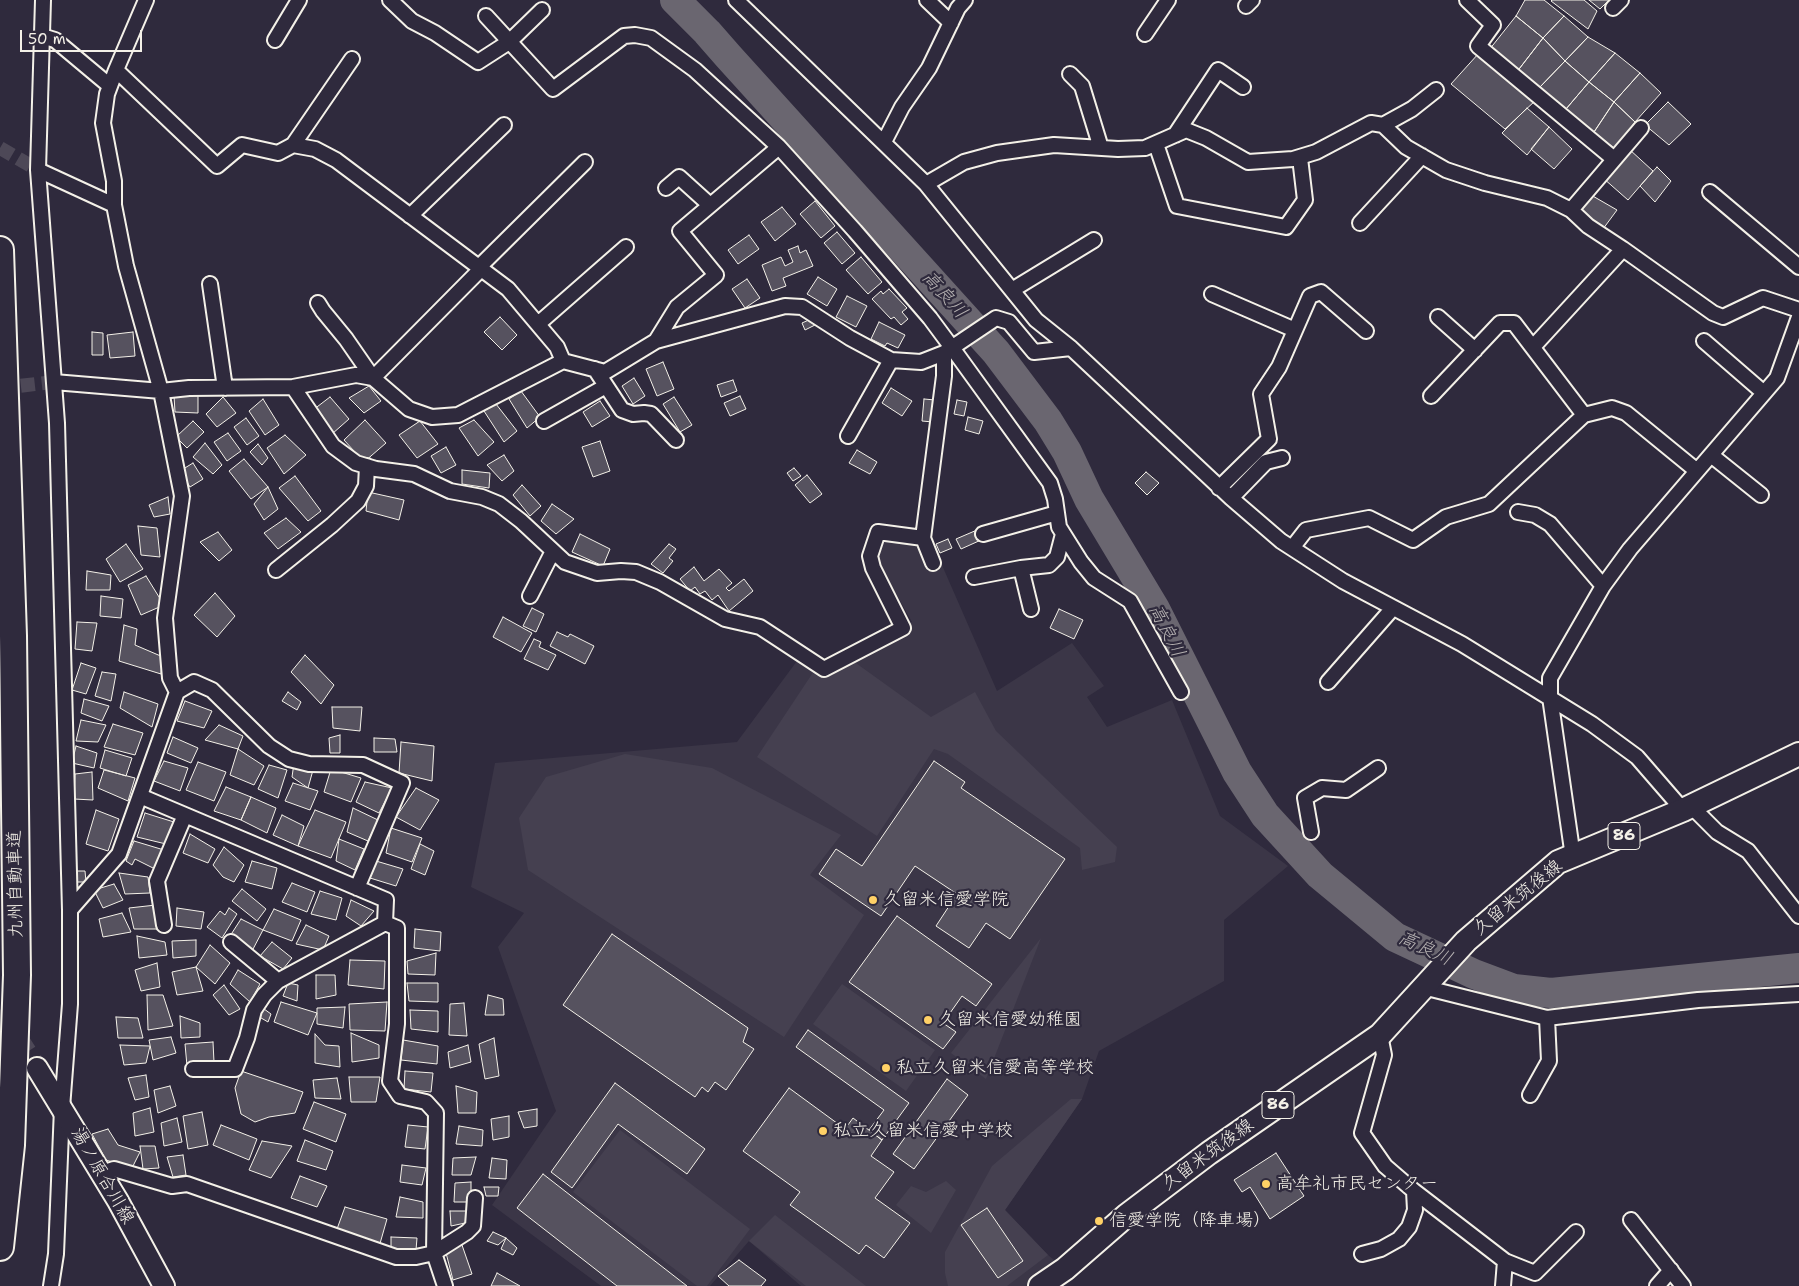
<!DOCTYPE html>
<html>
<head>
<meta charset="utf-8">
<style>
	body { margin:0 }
	#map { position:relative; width:1799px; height:1286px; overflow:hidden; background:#2f2a3d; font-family:"Shantell Sans",sans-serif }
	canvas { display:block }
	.scale { position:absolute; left:20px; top:30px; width:122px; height:22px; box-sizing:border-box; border:2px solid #f4f1e8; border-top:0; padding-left:6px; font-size:15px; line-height:18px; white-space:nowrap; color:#f4f1e8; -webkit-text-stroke:4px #2f2a3d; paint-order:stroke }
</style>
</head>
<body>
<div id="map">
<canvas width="1799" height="1286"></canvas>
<div class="scale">50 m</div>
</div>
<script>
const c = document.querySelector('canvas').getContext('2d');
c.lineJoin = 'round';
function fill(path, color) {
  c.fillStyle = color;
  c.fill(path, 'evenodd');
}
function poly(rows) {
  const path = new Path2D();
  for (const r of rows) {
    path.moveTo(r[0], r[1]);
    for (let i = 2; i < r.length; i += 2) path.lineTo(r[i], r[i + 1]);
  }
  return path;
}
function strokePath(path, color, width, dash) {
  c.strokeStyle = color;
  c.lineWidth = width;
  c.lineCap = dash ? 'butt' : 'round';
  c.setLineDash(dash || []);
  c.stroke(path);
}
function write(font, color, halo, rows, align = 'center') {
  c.font = font + ' "Shantell Sans","Klee One",sans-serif';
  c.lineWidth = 4.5;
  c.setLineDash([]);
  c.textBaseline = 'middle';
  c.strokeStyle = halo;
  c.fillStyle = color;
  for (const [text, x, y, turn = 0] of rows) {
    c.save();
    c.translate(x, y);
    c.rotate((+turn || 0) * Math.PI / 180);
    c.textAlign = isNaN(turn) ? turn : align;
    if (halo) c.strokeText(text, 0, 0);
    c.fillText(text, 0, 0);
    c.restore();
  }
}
fill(poly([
	[882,533,925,540,938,556,997,691,1072,643,1104,686,1087,697,1107,727,1172,700,1220,816,1288,866,1224,920,1224,981,1099,1051,1082,1099,1005,1210,1048,1255,1065,1269,1040,1286,801,1286,749,1241,710,1286,601,1286,492,1205,556,1111,498,947,524,913,471,887,495,763,737,742,797,661,814,671,853,661,912,622,869,546]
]), '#3b3647');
fill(poly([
	[853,661,931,717,975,692,996,731,1117,847,1115,862,1082,870,1080,848,948,754,934,749,877,836,757,757,814,671],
	[625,754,712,768,841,835,810,875,864,915,784,1037,528,870,519,818,546,777],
	[1041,938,986,1079,951,1053],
	[842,984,935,1050,906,1091,813,1024],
	[1071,1099,1082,1099,1005,1210,1048,1255,1007,1286,948,1286,945,1273,945,1252,992,1166],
	[620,1130,750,1229,707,1286,697,1286,573,1192],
	[946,1181,956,1190,931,1233,896,1205,911,1186,926,1192],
	[775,1215,866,1286,806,1286,749,1241]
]), '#454050');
strokePath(poly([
	[675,0,707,32,728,56,996,352,1048,421,1067,452,1089,499,1155,609,1237,772,1265,815,1320,875,1395,937,1474,974,1514,989,1551,993,1799,968]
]), '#6a6670', 30);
const building = poly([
	[1525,0,1544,0,1564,16,1543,38,1516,16,1525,0],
	[1552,0,1584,0,1597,11,1588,29,1551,1,1552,0],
	[1589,0,1609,0,1600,9,1589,0],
	[1516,16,1543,38,1516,73,1489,50,1516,16],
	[1564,16,1588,37,1565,61,1543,38,1564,16],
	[1588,37,1615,53,1589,82,1565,61,1588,37],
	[1543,38,1565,61,1540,87,1516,73,1543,38],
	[1479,53,1536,100,1505,129,1451,84,1479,53],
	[1615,53,1640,73,1614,102,1589,82,1615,53],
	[1565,61,1589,82,1566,109,1540,87,1565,61],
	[1640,73,1661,93,1635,122,1614,102,1640,73],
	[1589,82,1614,102,1594,132,1566,109,1589,82],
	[1614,102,1635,122,1615,149,1594,132,1614,102],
	[1668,102,1691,124,1669,145,1645,125,1668,102],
	[1527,108,1549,127,1527,155,1502,133,1527,108],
	[1549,127,1572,149,1554,169,1531,149,1549,127],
	[1629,149,1653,171,1628,200,1603,178,1629,149],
	[1657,167,1671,181,1655,202,1640,186,1657,167],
	[1591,195,1617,210,1603,229,1577,208,1591,195],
	[815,201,835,226,821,238,800,214,815,201],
	[782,207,796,224,775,241,761,222,782,207],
	[837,232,855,253,842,264,824,243,837,232],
	[749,235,759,249,738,264,728,250,749,235],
	[798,246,800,253,806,250,813,266,783,278,786,286,772,291,762,265,781,257,785,266,793,262,788,250,798,246],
	[861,257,882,282,868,294,846,270,861,257],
	[818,277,837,289,827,306,807,294,818,277],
	[747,279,760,298,745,308,732,289,747,279],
	[889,289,907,308,902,312,908,319,901,325,894,317,891,319,872,299,881,291,883,294,889,289],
	[847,296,867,306,856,327,836,317,847,296],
	[500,317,517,335,502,350,484,332,500,317],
	[811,319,815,325,805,330,802,323,811,319],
	[879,322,905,335,898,348,887,343,885,346,871,339,879,322],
	[92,332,103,333,103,355,92,355,92,332],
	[133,332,135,356,110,358,107,335,133,332],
	[663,362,674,389,657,396,646,369,663,362],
	[634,378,645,396,633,404,622,386,634,378],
	[733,380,737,391,721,397,717,385,733,380],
	[369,386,381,401,364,413,349,398,369,386],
	[891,388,912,401,902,416,882,403,891,388],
	[521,391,540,417,527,428,509,399,521,391],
	[198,395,198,413,175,412,174,396,198,395],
	[740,396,746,409,730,416,724,403,740,396],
	[223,397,236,413,217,427,206,414,223,397],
	[330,397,349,419,332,434,313,410,330,397],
	[674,397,692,425,680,432,663,404,674,397],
	[263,399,279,425,265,435,249,411,263,399],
	[924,399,935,400,933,422,922,421,924,399],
	[957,400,967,402,964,416,954,414,957,400],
	[600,401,610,416,592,427,583,412,600,401],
	[496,404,517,431,504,442,484,411,496,404],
	[968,417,983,421,979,434,965,430,968,417],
	[246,418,259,436,247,445,234,427,246,418],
	[365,420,386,443,364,462,344,440,365,420],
	[474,420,494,442,478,456,459,428,474,420],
	[193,421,204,432,187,448,176,437,193,421],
	[420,421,438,444,417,458,399,435,420,421],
	[228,433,241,451,227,461,214,442,228,433],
	[285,435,306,455,284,474,267,448,285,435],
	[600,441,610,471,593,477,582,447,600,441],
	[205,443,222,465,213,474,193,457,205,443],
	[258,444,268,458,262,465,250,452,258,444],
	[446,447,456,465,441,473,431,456,446,447],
	[857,450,877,462,870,474,849,463,857,450],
	[504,455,514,471,502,481,487,465,504,455],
	[244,459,268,487,251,499,229,471,244,459],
	[193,463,203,479,190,487,180,471,193,463],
	[794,468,801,476,793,481,787,473,794,468],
	[462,470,490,473,489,488,462,484,462,470],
	[1146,472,1159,483,1147,495,1135,483,1146,472],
	[807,475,822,494,810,503,795,485,807,475],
	[295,476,321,511,308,521,279,488,295,476],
	[522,485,541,506,530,516,513,495,522,485],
	[268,487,278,509,264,520,254,504,268,487],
	[368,492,404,500,399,520,366,511,368,492],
	[168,497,170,514,154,517,149,505,168,497],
	[552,504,574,519,556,534,541,521,552,504],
	[286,518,301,532,278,549,264,533,286,518],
	[138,526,157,528,160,557,141,555,138,526],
	[977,530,981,540,961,549,956,539,977,530],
	[218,532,232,550,219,561,200,542,218,532],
	[580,534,610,549,603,566,572,552,580,534],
	[948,539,952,548,940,553,936,544,948,539],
	[126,544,143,569,120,582,106,559,126,544],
	[669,544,676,549,669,558,673,561,663,573,651,564,669,544],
	[694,567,704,581,719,569,732,583,726,588,729,591,744,579,753,591,729,611,718,595,712,600,705,591,700,594,695,587,690,591,680,579,694,567],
	[87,571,111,575,110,590,86,590,87,571],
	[146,576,164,605,141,615,128,585,146,576],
	[215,593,235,616,217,637,194,615,215,593],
	[101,596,123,599,121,618,100,616,101,596],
	[532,608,544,614,536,632,523,626,532,608],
	[1059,609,1083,620,1074,639,1050,628,1059,609],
	[503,617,532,633,521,652,493,637,503,617],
	[77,622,97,623,92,651,75,649,77,622],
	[124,625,137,629,135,645,163,657,161,674,119,661,124,625],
	[557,632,568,637,570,634,594,646,585,664,550,646,557,632],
	[534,639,541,642,539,647,556,655,548,670,524,659,534,639],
	[305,655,334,685,321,704,291,672,305,655],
	[81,663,96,668,86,694,72,690,81,663],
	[102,672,116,674,111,701,95,696,102,672],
	[124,692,158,704,152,727,120,708,124,692],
	[288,692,301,702,297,710,282,701,288,692],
	[84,699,109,706,102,721,81,713,84,699],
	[185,701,212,711,204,728,177,721,185,701],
	[332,707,362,707,360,731,333,728,332,707],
	[81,720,106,725,98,742,76,741,81,720],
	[113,724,143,733,135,755,104,747,113,724],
	[219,725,243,736,238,749,205,740,219,725],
	[340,735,340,753,330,753,329,738,340,735],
	[173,737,198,748,191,763,167,753,173,737],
	[374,738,395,739,397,752,374,752,374,738],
	[401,742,434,746,432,781,399,773,401,742],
	[76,746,97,753,94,768,72,763,76,746],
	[238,749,264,766,254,785,230,775,238,749],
	[105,750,132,758,126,776,100,768,105,750],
	[164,761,188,768,180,791,154,781,164,761],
	[934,761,965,782,961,788,1065,859,1010,939,986,923,969,948,936,926,957,894,915,866,881,916,819,874,836,849,862,866,934,761],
	[198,762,226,772,214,801,186,790,198,762],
	[294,763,313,770,308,788,292,777,294,763],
	[269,765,287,770,278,798,258,789,269,765],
	[331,769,361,778,351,802,324,792,331,769],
	[104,770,135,778,128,801,98,788,104,770],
	[92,772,93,800,74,799,75,774,92,772],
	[365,782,392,788,379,813,356,802,365,782],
	[293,783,318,791,310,810,285,801,293,783],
	[226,787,251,797,241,820,214,811,226,787],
	[416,788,439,800,420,830,396,817,416,788],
	[251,797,276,808,267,833,241,820,251,797],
	[353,808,378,820,368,841,347,832,353,808],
	[96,810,119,819,108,851,86,844,96,810],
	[315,810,346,822,331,858,298,846,315,810],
	[145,813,174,822,166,844,137,837,145,813],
	[282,815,304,826,298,846,273,835,282,815],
	[391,828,422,838,412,862,386,853,391,828],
	[190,834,215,849,208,863,183,853,190,834],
	[339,839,364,849,355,870,336,861,339,839],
	[134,841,164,850,157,870,135,859,132,865,126,861,134,841],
	[420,844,434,851,425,875,411,869,420,844],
	[224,847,244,865,234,882,223,877,213,865,224,847],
	[252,861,277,868,272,889,245,882,252,861],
	[376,861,403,869,396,886,370,878,376,861],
	[69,871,85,871,86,882,74,882,69,871],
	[119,873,148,877,150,893,125,894,119,873],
	[292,883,315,892,307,912,282,902,292,883],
	[114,884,123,900,103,908,94,890,114,884],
	[242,889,266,909,257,921,232,901,242,889],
	[320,891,342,898,336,920,311,914,320,891],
	[351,900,374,911,361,926,346,916,351,900],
	[156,905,157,929,134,929,129,908,156,905],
	[177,908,204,912,201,929,176,926,177,908],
	[229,908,237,914,222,938,207,927,220,911,225,915,229,908],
	[274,909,301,920,292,941,263,930,274,909],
	[122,913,131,932,103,937,99,919,122,913],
	[897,916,992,984,976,1006,962,996,943,1023,956,1032,943,1049,849,982,897,916],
	[241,919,263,930,252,951,230,936,241,919],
	[306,925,329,936,323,950,296,944,306,925],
	[415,929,441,932,440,951,414,948,415,929],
	[612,934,748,1028,743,1042,754,1049,726,1090,715,1082,708,1092,702,1087,695,1097,563,1005,612,934],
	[137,936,165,942,167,955,139,958,137,936],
	[196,940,196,956,173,958,172,941,196,940],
	[272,942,292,958,283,969,260,956,272,942],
	[210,945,230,963,215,984,196,967,210,945],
	[436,953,435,975,408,974,407,961,436,953],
	[350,960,385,961,384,989,348,985,350,960],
	[157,963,160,987,141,991,135,970,157,963],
	[196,967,203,991,177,995,172,972,196,967],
	[238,970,260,984,250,1002,230,984,238,970],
	[316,975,335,975,336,995,316,999,316,975],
	[288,983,298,985,297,1001,283,996,288,983],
	[407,983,438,983,438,1002,409,1001,407,983],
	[224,985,240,1009,229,1015,213,995,224,985],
	[147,995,163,995,173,1026,148,1030,147,995],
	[488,995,503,999,504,1015,485,1015,488,995],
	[281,1002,317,1013,308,1035,274,1022,281,1002],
	[387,1002,385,1031,350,1030,349,1004,387,1002],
	[464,1003,467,1036,449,1035,450,1004,464,1003],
	[260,1006,271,1014,268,1022,256,1015,260,1006],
	[345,1007,343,1028,317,1024,317,1008,345,1007],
	[410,1010,438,1011,438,1032,411,1029,410,1010],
	[180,1016,200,1023,200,1037,181,1038,180,1016],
	[116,1017,138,1018,143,1038,118,1038,116,1017],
	[808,1030,909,1103,882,1140,869,1130,884,1110,796,1047,808,1030],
	[351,1033,379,1045,379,1058,352,1062,351,1033],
	[315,1034,325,1045,339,1046,340,1067,315,1063,315,1034],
	[171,1037,176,1053,153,1060,149,1040,171,1037],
	[494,1038,499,1076,485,1079,479,1044,494,1038],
	[403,1040,438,1046,437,1064,401,1060,403,1040],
	[213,1042,214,1062,187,1066,185,1044,213,1042],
	[120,1045,150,1046,146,1063,124,1065,120,1045],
	[468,1045,471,1062,450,1068,448,1052,468,1045],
	[241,1071,303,1092,295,1113,269,1117,255,1122,241,1114,235,1088,241,1071],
	[405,1071,433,1073,431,1092,404,1089,405,1071],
	[146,1075,149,1097,135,1100,128,1078,146,1075],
	[349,1077,380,1077,376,1102,351,1102,349,1077],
	[337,1078,341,1099,315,1098,313,1080,337,1078],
	[947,1079,968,1095,914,1169,893,1154,947,1079],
	[615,1083,705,1149,687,1174,618,1124,572,1188,551,1172,615,1083],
	[170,1086,176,1106,158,1113,154,1090,170,1086],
	[456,1086,477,1092,476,1113,458,1113,456,1086],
	[789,1088,845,1129,853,1118,882,1140,871,1156,894,1172,875,1198,910,1223,884,1258,866,1245,859,1254,790,1205,800,1192,743,1151,789,1088],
	[314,1102,346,1114,336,1142,303,1129,314,1102],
	[150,1108,154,1132,135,1136,133,1113,150,1108],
	[537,1109,537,1126,524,1128,518,1112,537,1109],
	[202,1112,208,1145,188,1149,183,1116,202,1112],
	[509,1116,509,1137,493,1140,491,1119,509,1116],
	[177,1118,182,1142,164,1146,161,1123,177,1118],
	[221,1125,257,1139,249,1160,213,1145,221,1125],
	[408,1125,428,1127,425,1149,405,1147,408,1125],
	[459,1126,483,1130,482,1146,456,1144,459,1126],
	[108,1129,118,1145,140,1152,132,1168,106,1160,92,1134,108,1129],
	[305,1140,333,1151,326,1170,297,1161,305,1140],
	[262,1141,292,1146,271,1178,249,1170,262,1141],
	[140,1146,155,1146,159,1168,143,1169,140,1146],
	[1276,1153,1304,1196,1270,1219,1250,1187,1242,1192,1234,1180,1276,1153],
	[183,1155,186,1175,173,1177,167,1157,183,1155],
	[476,1157,471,1175,452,1175,453,1158,476,1157],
	[492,1158,507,1160,506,1179,489,1178,492,1158],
	[402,1165,426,1168,422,1185,400,1182,402,1165],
	[543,1174,687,1286,617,1286,517,1208,543,1174],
	[300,1176,327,1186,317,1207,291,1198,300,1176],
	[471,1182,471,1202,454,1202,455,1183,471,1182],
	[484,1187,499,1187,498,1196,486,1196,484,1187],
	[400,1197,423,1202,423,1218,396,1217,400,1197],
	[345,1207,387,1219,379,1247,337,1229,345,1207],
	[987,1208,1023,1261,998,1278,961,1225,987,1208],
	[450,1211,469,1211,470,1222,451,1226,450,1211],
	[493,1232,506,1238,498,1245,487,1241,493,1232],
	[391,1237,417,1238,416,1250,391,1250,391,1237],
	[506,1238,517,1248,513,1255,501,1249,506,1238],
	[462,1245,472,1274,453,1280,445,1249,462,1245],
	[739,1260,766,1280,761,1286,729,1286,718,1276,739,1260],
	[497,1273,520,1286,491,1286,497,1273]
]);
fill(building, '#56525f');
strokePath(building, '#f4f1e8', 1);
strokePath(poly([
	[0,148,38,170],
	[0,388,54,382]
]), '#4d4857', 14, [14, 7]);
strokePath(poly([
	[0,1010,37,1068]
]), '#4d4857', 20, [20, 10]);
const minor = poly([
	[43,0,38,170,57,423,70,910,70,1004,62,1108,56,1254,51,1286],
	[146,0,116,70,217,166,242,145,278,153,293,145,315,149,336,160,508,289,557,347,563,361],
	[390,0,412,21,435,33,478,62,509,42,542,10],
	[736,0,926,184,1036,320,1071,348,1231,498,1281,541,1343,581,1462,644,1592,724,1637,757,1683,810],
	[927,0,951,23],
	[1467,0,1493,25,1478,46,1614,159],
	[1246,6,1252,0],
	[1613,8,1621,0],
	[486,16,553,89,624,36,635,35,651,38,695,70,779,147],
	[1145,34,1168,0],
	[42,36,55,40,110,86],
	[275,40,299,0],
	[1070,74,1082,86,1101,148],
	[1383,125,1412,109,1436,90],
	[1175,135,1218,70,1243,87],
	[884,142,902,107,929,68,958,8,965,0],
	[1156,144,1177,206,1286,227,1305,200,1300,158],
	[293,145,352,59],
	[38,170,114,205],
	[926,184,964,162,997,153,1054,145,1118,149,1145,148,1186,130,1206,138,1248,162,1293,159,1316,152,1371,123,1383,125,1406,147,1446,170,1485,183,1547,198,1571,210,1588,226,1623,249,1533,347],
	[666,188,679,177,710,205],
	[1710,192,1799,267],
	[1571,210,1641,128],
	[410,216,504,125],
	[1360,223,1422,156],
	[1623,249,1713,313,1723,317,1763,298,1799,310],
	[479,267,585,162],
	[210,284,225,388],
	[1012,290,1094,240],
	[1212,294,1295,330],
	[318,303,323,311,346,339,373,378,481,269],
	[1438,317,1475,350],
	[538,324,626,247],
	[656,341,677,307,716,275,680,231,779,147,855,231,930,318,953,349,1050,483,1055,499,1059,527,1081,562,1094,578,1130,601,1181,692],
	[1704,341,1764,393],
	[595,369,622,410,633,414,644,413,651,414,676,440],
	[54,382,161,391,189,388,293,387,356,375,373,378,409,409,432,417,458,415,563,361,605,372,656,341,785,306,802,307,850,338,891,360,921,362,944,353,996,318,1009,322,1034,352,1071,348],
	[293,387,333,446,356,463,376,469,414,474,450,491,482,497,499,504,521,521,565,562,597,573,621,571,636,572,660,582,725,619,760,627,824,669,903,628,873,568,870,556,878,532,923,538],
	[1431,396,1500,323,1514,323,1584,415,1612,408,1626,413,1697,471],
	[544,421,606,386],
	[848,436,891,360],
	[1711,455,1761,495],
	[1219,488,1269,439,1261,394,1279,367,1310,296,1321,292,1366,331],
	[1231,498,1266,462,1282,458],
	[1518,512,1535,515,1550,524,1603,586],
	[983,534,1057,513],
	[1292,548,1306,530,1369,518,1413,540,1446,517,1489,504,1584,415],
	[933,563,923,538,944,376,944,353],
	[1021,568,1031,609],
	[276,570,332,525,358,501,366,486,367,466],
	[974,577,1021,568,1049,565,1057,557,1063,534],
	[530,596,553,551],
	[1328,682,1393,608],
	[177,692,194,682,212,690,269,746,289,759,309,764,363,765,402,783,357,888],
	[140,796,386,900,385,923,397,928,397,1024,390,1081,400,1096,426,1102,436,1113,434,1253,445,1286],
	[1691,806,1717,832,1748,851,1799,916],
	[1311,832,1305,798,1322,788,1346,790,1378,768],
	[1573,857,1550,697,1550,678,1603,586,1630,549,1777,378,1799,317],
	[70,910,119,854,177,692,170,678,165,618,182,496,161,391,126,266,114,205,114,181,103,123,107,94,116,70],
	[164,925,157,881,185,815],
	[231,942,278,981,385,923],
	[1423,987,1547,1018,1698,1000,1799,994],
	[193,1069,235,1069,247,1038,254,1010,264,995,278,981],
	[1530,1095,1549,1061,1547,1018],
	[102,1173,114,1169,172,1186,187,1184,396,1257,416,1257,434,1253,467,1232,473,1226,475,1198],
	[1414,1191,1505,1261,1503,1286],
	[1631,1220,1683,1286],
	[1362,1254,1381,1249,1399,1239,1409,1227,1415,1210,1414,1191,1385,1166,1362,1133,1384,1055,1380,1035],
	[1505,1261,1535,1273,1576,1232],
	[1657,1286,1671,1270]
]);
const secondary = poly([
	[37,1068,118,1201,164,1286]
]);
const primary = poly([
	[1040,1286,1065,1269,1127,1215,1209,1153,1380,1035,1466,941,1558,862,1683,810,1799,754]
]);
const motorway = poly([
	[0,250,13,636,17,975,11,1145,0,1247]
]);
strokePath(minor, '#f4f1e8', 18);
strokePath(secondary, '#f4f1e8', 24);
strokePath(primary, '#f4f1e8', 26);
strokePath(motorway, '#f4f1e8', 30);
strokePath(minor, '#2f2a3d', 14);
strokePath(secondary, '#2f2a3d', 20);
strokePath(primary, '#2f2a3d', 22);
strokePath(motorway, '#2f2a3d', 26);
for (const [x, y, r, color] of [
	[873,900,5,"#ffd166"],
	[928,1020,5,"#ffd166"],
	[886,1068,5,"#ffd166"],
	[823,1131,5,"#ffd166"],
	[1266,1184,5,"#ffd166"],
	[1099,1221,5,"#ffd166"]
]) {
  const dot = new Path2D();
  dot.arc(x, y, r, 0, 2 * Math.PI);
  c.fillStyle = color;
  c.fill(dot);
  strokePath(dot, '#2f2a3d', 2);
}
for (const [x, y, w] of [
	[1624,836,32],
	[1278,1105,32]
]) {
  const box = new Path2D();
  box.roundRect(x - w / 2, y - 13.5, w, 27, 4);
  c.fillStyle = '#2f2a3d';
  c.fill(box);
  strokePath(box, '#f4f1e8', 1);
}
write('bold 16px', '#f4f1e8', null, [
	["86",1624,836],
	["86",1278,1105]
]);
write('18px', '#f4f1e8', '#2f2a3d', [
	["九州自動車道",16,884,-91],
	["久留米筑後線",1518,898,-39],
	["久留米筑後線",1208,1155,-36],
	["湯ノ原合川線",102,1176,60]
]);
write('18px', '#f4f1e8', '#2f2a3d', [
	["久留米信愛学院",883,900],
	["久留米信愛幼稚園",938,1020],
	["私立久留米信愛高等学校",896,1068],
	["私立久留米信愛中学校",833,1131],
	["高牟礼市民センター",1276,1184],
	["信愛学院（降車場）",1109,1221]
], 'left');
write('italic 19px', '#b6b2b2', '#2f2a3d', [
	["高良川",944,295,48],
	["高良川",1166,631,63],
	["高良川",1425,949,25]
]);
</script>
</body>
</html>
